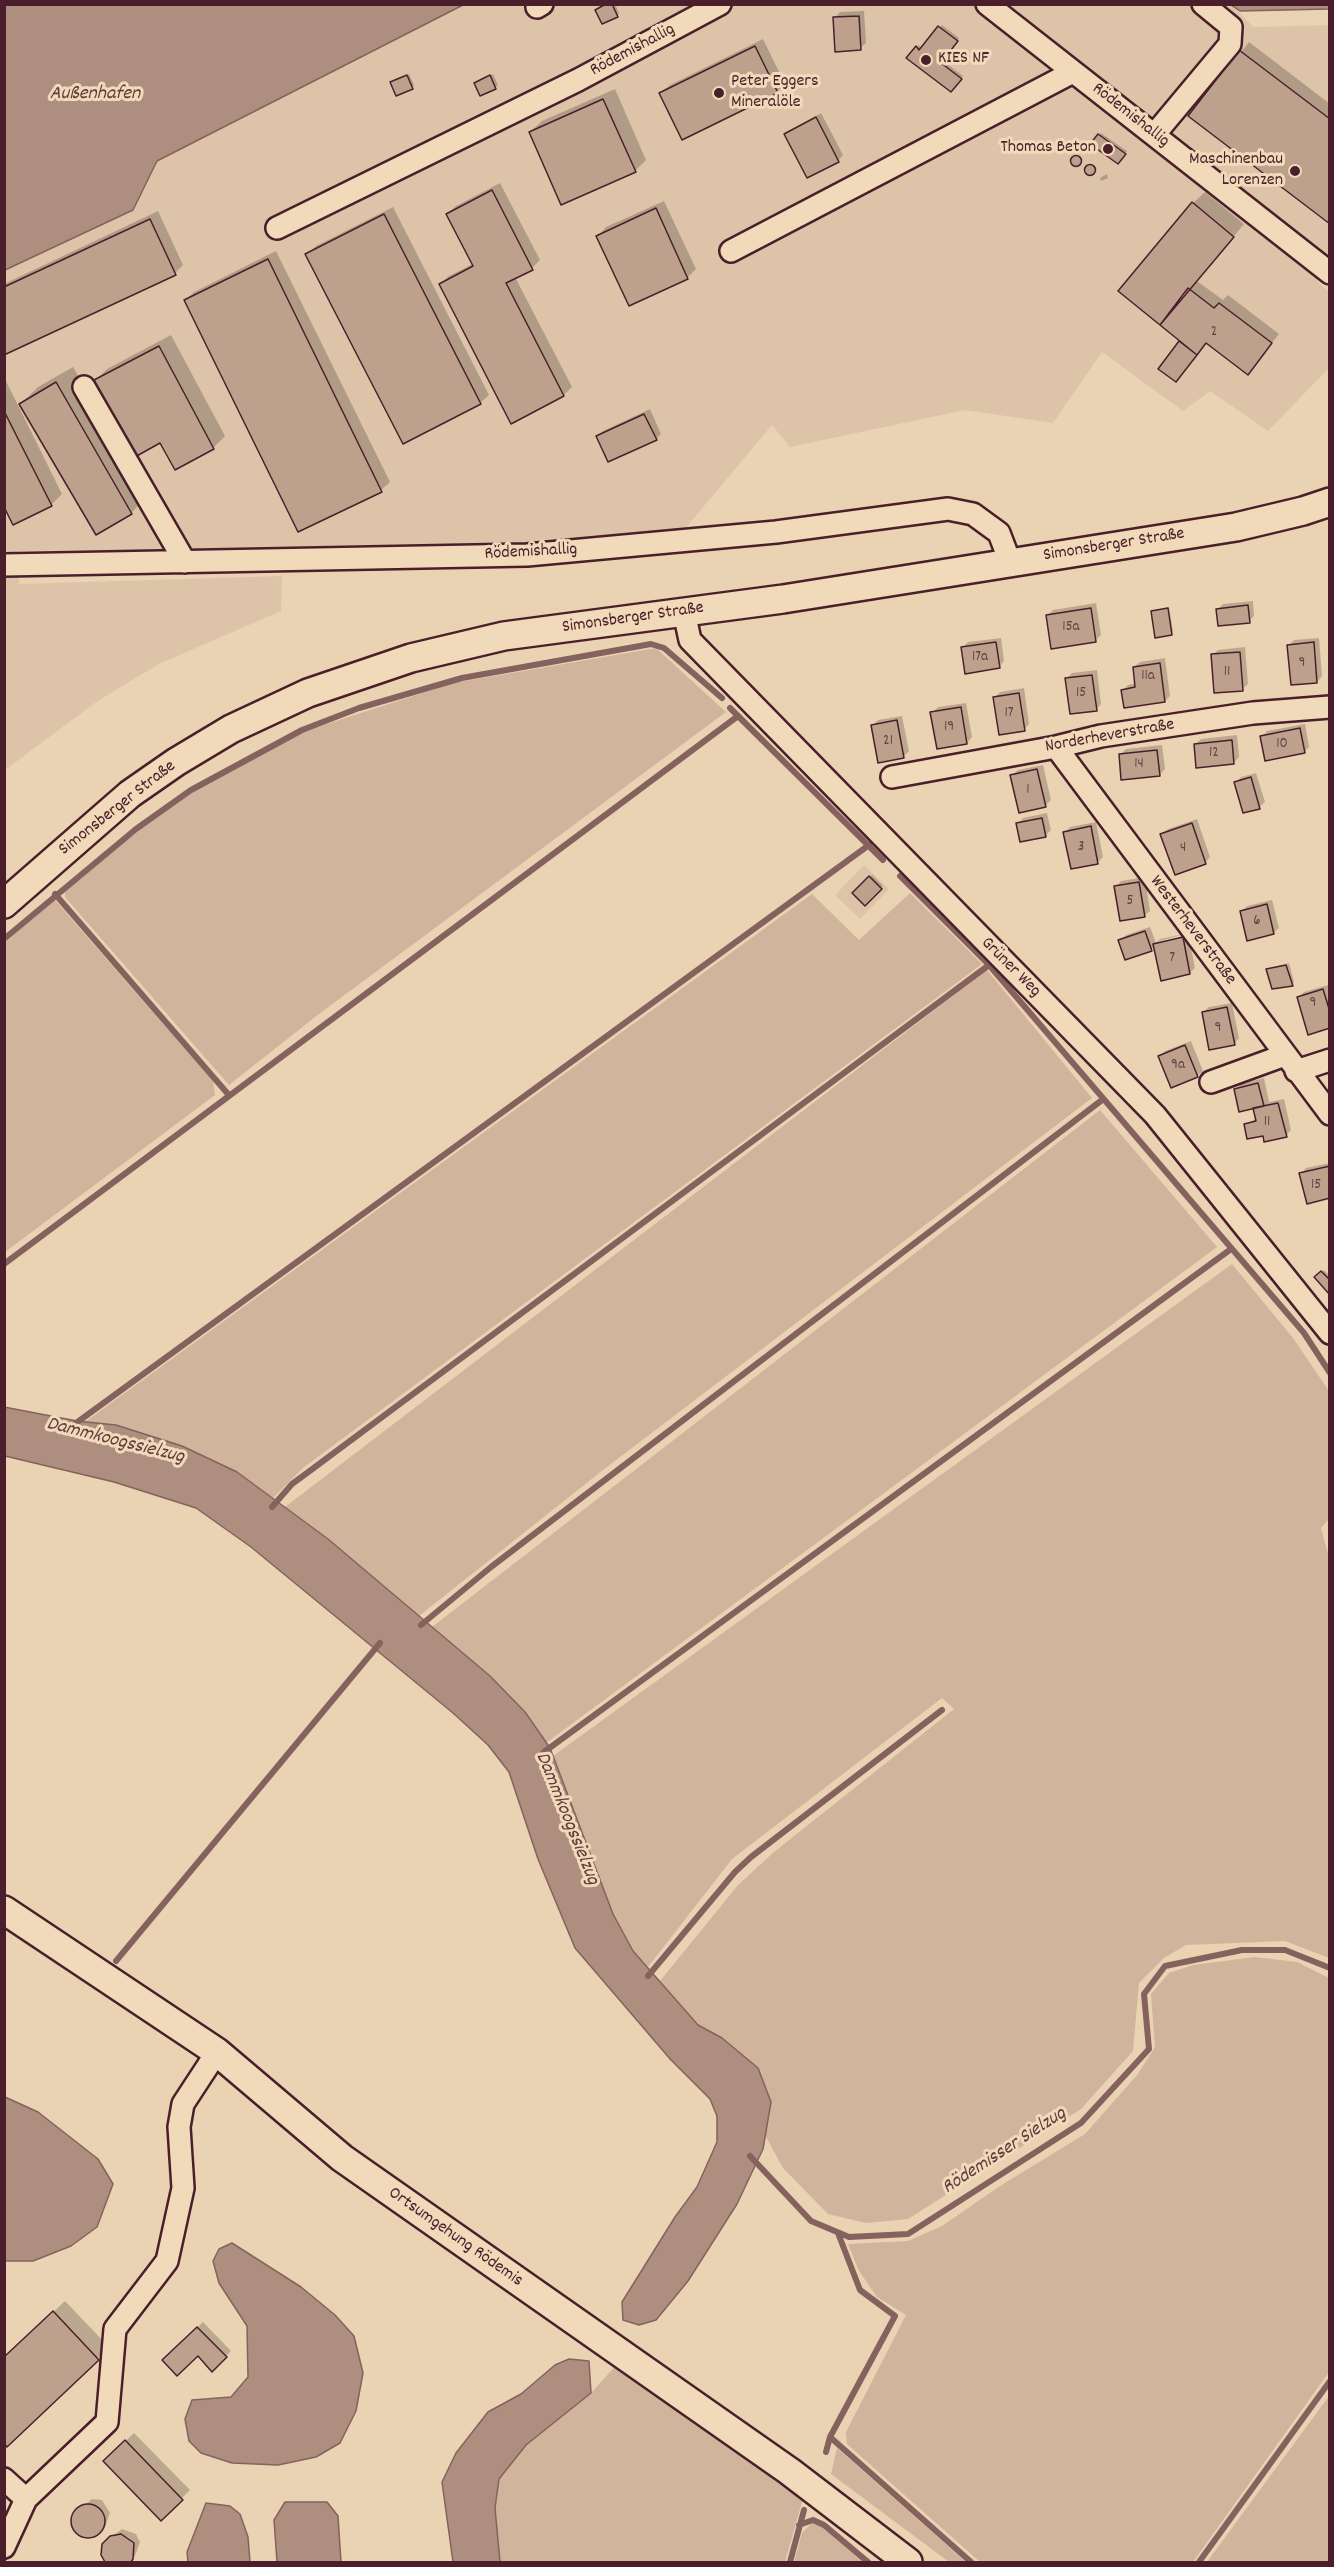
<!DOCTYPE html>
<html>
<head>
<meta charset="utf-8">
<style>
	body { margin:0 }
	#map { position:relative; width:1334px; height:2567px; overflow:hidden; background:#ead3b3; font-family:Dekko,sans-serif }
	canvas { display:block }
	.frame { position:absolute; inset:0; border:6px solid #4a1f2b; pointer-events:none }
</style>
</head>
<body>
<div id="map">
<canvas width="1334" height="2567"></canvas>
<div class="frame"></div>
</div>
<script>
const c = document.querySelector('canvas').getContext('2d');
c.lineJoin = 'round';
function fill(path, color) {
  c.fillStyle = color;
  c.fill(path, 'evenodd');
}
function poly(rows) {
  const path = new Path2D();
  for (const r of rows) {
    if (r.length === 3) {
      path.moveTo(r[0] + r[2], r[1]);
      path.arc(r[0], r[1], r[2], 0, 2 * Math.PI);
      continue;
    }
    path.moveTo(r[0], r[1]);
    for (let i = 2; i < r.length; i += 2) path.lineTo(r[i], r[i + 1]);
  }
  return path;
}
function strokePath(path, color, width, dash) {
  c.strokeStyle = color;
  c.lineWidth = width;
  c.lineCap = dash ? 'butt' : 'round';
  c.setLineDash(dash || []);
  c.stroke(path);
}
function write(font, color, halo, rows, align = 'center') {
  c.font = font + ' Dekko,sans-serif';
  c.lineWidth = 6;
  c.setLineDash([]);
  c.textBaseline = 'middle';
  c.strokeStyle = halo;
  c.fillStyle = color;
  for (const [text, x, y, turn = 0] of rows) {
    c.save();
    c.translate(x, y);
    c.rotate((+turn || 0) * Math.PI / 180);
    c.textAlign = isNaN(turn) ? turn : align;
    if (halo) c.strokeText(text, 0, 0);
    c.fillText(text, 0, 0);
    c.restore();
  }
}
fill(poly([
	[1231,4,1253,27,1329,25,1329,262,1317,281,1329,292,1329,368,1268,431,1210,391,1183,411,1102,352,1053,423,965,410,790,447,772,425,679,536,515,549,17,551,19,584,282,576,281,611,159,664,99,700,5,770,5,270,133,210,157,161,463,5],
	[864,865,889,889,860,919,835,895]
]), '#ddc4a8');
fill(poly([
	[656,648,726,712,319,1014,229,1085,65,897,65,890,126,840,206,783,305,731,454,683],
	[910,893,982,964,303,1468,273,1498,237,1472,85,1422,812,894,859,940],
	[54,899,213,1081,215,1095,5,1252,5,943],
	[987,970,1092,1098,603,1470,419,1616,328,1539,285,1507],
	[1100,1110,1217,1247,546,1743,525,1712,490,1676,432,1627],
	[1232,1264,1293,1338,1329,1391,1329,1519,1321,1528,1330,1561,1329,1958,1285,1941,1186,1945,1164,1958,1139,1983,1133,2051,1081,2109,908,2219,866,2223,828,2214,783,2168,765,2135,771,2102,722,2038,698,2025,660,1981,738,1885,774,1852,954,1709,942,1698,732,1859,648,1967,633,1951,613,1914,553,1756],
	[1255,1957,1297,1962,1329,1978,1329,2372,1193,2562,980,2562,847,2444,846,2432,906,2315,877,2297,859,2271,848,2244,908,2241,942,2226,1000,2186,1085,2134,1138,2074,1155,2047,1151,1994,1169,1973,1193,1965],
	[621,2360,805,2491,785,2562,500,2562,495,2508,498,2479,526,2445,591,2393],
	[1329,2396,1329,2562,1207,2562],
	[837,2448,966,2562,949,2562,831,2474],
	[812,2523,822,2527,865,2562,794,2562,802,2533]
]), '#d0b49c');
const water = poly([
	[1329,4,1329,9,1240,11,1231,5,1329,4],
	[4,5,5,4,463,5,157,161,133,210,5,270,4,5],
	[4,1407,77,1421,116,1425,182,1446,237,1472,328,1539,490,1676,525,1712,550,1748,613,1914,633,1951,698,2025,722,2038,758,2068,771,2102,763,2149,737,2204,688,2281,656,2320,639,2325,623,2320,622,2302,675,2217,697,2187,717,2142,717,2116,710,2099,671,2060,575,1948,538,1859,509,1772,488,1745,453,1713,251,1547,196,1508,114,1482,5,1456,4,1407],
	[5,2097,38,2112,98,2159,113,2184,97,2227,71,2246,33,2261,5,2261,5,2097],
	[232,2243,301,2287,335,2315,354,2336,363,2373,356,2411,340,2443,316,2457,278,2465,232,2463,201,2453,189,2441,185,2419,192,2400,231,2397,248,2377,247,2326,219,2283,213,2261,219,2249,232,2243],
	[569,2359,589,2361,591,2393,526,2445,499,2479,495,2508,500,2562,453,2562,442,2482,456,2453,488,2412,521,2394,555,2365,569,2359],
	[285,2502,327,2502,338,2516,341,2562,277,2562,274,2520,285,2502],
	[206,2503,230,2506,240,2514,248,2537,250,2562,188,2562,187,2552,206,2503]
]);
fill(water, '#ad8e7f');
strokePath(water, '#85625d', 1.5);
fill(poly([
	[606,4,615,4,619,13,617,16],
	[864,11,866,43,860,48,835,18,840,12],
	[942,25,959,38,942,60,963,76,953,88,908,57,919,45,922,49],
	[763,39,785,84,777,92,661,93,670,85],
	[1249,42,1330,104,1330,222,1190,116],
	[409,74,414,85,412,87,392,82],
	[493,74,498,85,495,88,476,83],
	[615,89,646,160,635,171,530,132,542,121],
	[821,113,843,155,838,161,786,134],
	[1101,133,1127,151,1120,160,1099,135],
	[1079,155,1082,159,1075,165,1072,161],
	[1091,164,1096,167,1090,174,1086,171],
	[1107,174,1108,178,1101,181,1100,178],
	[500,183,540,260,532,268,515,277,572,387,564,395,440,284,449,276,473,264,447,214,456,206],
	[1205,192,1244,224,1197,281,1223,300,1228,295,1279,334,1248,373,1207,342,1181,375,1160,369,1182,341,1193,203],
	[664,201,696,269,688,277,629,304,598,236,606,227],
	[393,207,489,395,480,403,307,255,316,246],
	[158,211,183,265,175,273,4,353,4,284],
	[276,251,390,482,381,490,299,530,186,300,194,292],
	[171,335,225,436,213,448,161,441,96,380,107,369],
	[73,367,148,496,131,513,96,533,21,404,38,387],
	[4,377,62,494,51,505,4,504],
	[650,409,661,434,656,439,598,436,603,431],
	[1253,601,1254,616,1249,621,1218,609,1223,604],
	[1096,603,1101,635,1096,640,1047,616,1053,610],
	[1169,607,1173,631,1171,634,1152,611],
	[1001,638,1004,661,999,667,962,648,968,642],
	[1319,638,1322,676,1317,682,1289,645,1294,640],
	[1245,647,1248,684,1242,689,1212,655,1218,650],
	[1165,658,1170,696,1165,701,1123,690,1128,685,1136,683,1134,667,1140,662],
	[1097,670,1101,704,1096,710,1067,678,1072,673],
	[1024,688,1029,724,1024,730,995,697,1000,692],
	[966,703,972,737,967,743,932,713,938,707],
	[902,716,909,751,903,757,873,725,878,720],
	[1305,724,1309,747,1304,752,1262,737,1267,731],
	[1237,735,1239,757,1233,763,1195,744,1201,739],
	[1162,745,1165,769,1159,775,1121,754,1126,749],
	[1043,765,1051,800,1045,806,1012,775,1018,770],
	[1256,773,1265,802,1259,807,1236,782,1241,777],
	[1047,813,1051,830,1045,836,1018,824,1023,818],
	[1197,819,1210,857,1205,863,1162,834,1168,829],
	[1096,822,1103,857,1098,862,1072,867,1065,832,1070,827],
	[872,875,883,886,865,904,854,893],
	[1145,877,1150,911,1144,916,1116,887,1121,881],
	[1272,900,1279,928,1273,933,1242,911,1247,906],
	[1150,927,1156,943,1160,939,1188,933,1159,941,1159,944,1189,938,1195,968,1189,973,1155,945,1151,950,1120,941,1126,935],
	[1289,963,1294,982,1292,984,1267,969],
	[1328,985,1330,989,1330,1027,1299,997,1304,992],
	[1232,1003,1239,1038,1234,1044,1203,1012,1209,1007],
	[1191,1041,1203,1071,1197,1076,1160,1056,1165,1051],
	[1264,1078,1269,1102,1284,1099,1291,1130,1286,1135,1264,1134,1245,1125,1257,1118,1254,1107,1236,1089,1241,1084],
	[1330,1163,1330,1196,1301,1174,1306,1168],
	[1324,1270,1330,1276,1330,1293,1316,1277],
	[65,2301,109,2347,8,2444,4,2359],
	[203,2322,231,2351,212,2370,198,2354,164,2360],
	[134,2433,190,2490,161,2519,105,2461],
	[92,2499,102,2500,110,2513,105,2527,89,2536,79,2534,73,2525,74,2514],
	[122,2529,136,2534,140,2542,135,2556,129,2562,108,2562,103,2555,110,2538]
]), '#0003');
strokePath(poly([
	[730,708,883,860],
	[900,876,989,965,1304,1333,1330,1373],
	[55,894,228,1094],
	[4,939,136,829,191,790,302,730,359,708,462,678,651,644,664,648,722,698],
	[4,1264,738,716],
	[72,1426,869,845],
	[272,1507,292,1484,311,1470,989,965],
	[421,1625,491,1567,1102,1100],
	[544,1752,1231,1249],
	[116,1961,380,1643],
	[648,1976,735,1872,751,1857,942,1710],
	[750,2156,811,2221,849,2237,908,2234,1081,2123,1149,2049,1144,1994,1165,1966,1242,1950,1285,1950,1330,1968],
	[838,2233,860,2290,895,2316,830,2437,971,2562],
	[826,2452,830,2437],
	[799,2525,813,2520,824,2525,868,2562],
	[790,2562,804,2510],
	[1199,2562,1330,2381]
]), '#85625d', 6);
const building = poly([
	[606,4,612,4,618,17,602,24,595,10,606,4],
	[859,16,861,50,835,52,833,17,859,16],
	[938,26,958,41,941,63,962,79,951,92,906,58,916,46,919,50,938,26],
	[755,46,778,93,682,140,659,93,755,46],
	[1239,50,1330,119,1330,224,1188,116,1239,50],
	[407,75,413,89,396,96,390,82,407,75],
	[490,75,496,89,480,96,474,83,490,75],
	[603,99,636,172,561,205,529,132,603,99],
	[816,117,839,162,807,178,784,134,816,117],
	[1098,134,1126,154,1118,164,1090,144,1098,134],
	[1076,161,5.5],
	[1090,170,5.5],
	[492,190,533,270,506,283,564,396,511,424,439,284,473,266,446,214,492,190],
	[1192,202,1234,237,1160,325,1118,291,1192,202],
	[656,208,688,279,629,306,596,236,656,208],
	[384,214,481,404,403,444,305,254,384,214],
	[150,219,176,275,4,355,4,287,150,219],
	[268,259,382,492,298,532,184,300,268,259],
	[1188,288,1214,308,1219,303,1272,343,1248,375,1206,343,1197,355,1160,325,1188,288],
	[1179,341,1197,355,1176,382,1158,369,1179,341],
	[159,346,214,449,175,470,160,443,135,457,94,380,159,346],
	[56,382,132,514,96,535,19,404,56,382],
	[4,411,52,506,13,525,4,507,4,411],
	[644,414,657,440,608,462,596,436,644,414],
	[1248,605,1250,623,1218,626,1216,609,1248,605],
	[1091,608,1096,642,1051,649,1046,615,1091,608],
	[1168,608,1172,635,1155,638,1151,611,1168,608],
	[996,642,1000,668,965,674,961,647,996,642],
	[1314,642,1317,683,1291,685,1287,645,1314,642],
	[1240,652,1243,691,1214,693,1211,654,1240,652],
	[1160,663,1165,702,1124,708,1121,690,1135,687,1133,667,1160,663],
	[1092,675,1097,711,1070,714,1065,678,1092,675],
	[1019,693,1025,731,999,735,993,697,1019,693],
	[961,707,967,744,937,749,930,712,961,707],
	[897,720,904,758,878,763,871,725,897,720],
	[1300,728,1305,753,1265,761,1260,736,1300,728],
	[1232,740,1234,764,1196,768,1194,744,1232,740],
	[1157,750,1160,776,1121,780,1119,754,1157,750],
	[1037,769,1046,807,1019,813,1010,775,1037,769],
	[1251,777,1260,809,1243,813,1234,782,1251,777],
	[1042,818,1046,837,1020,842,1016,823,1042,818],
	[1192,823,1206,864,1175,875,1160,834,1192,823],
	[1091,826,1098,864,1071,869,1063,832,1091,826],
	[869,876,882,889,865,906,852,893,869,876],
	[1139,882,1145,917,1120,921,1114,886,1139,882],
	[1267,904,1274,934,1247,941,1240,911,1267,904],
	[1145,931,1152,951,1125,960,1118,940,1145,931],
	[1183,937,1190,974,1161,981,1153,944,1183,937],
	[1286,965,1293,986,1272,989,1266,969,1286,965],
	[1323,989,1330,1012,1330,1028,1308,1035,1297,997,1323,989],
	[1227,1007,1235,1045,1209,1050,1202,1012,1227,1007],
	[1185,1045,1198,1077,1171,1088,1158,1056,1185,1045],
	[1258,1083,1264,1106,1239,1112,1234,1089,1258,1083],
	[1278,1103,1287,1137,1264,1142,1263,1136,1247,1139,1244,1124,1256,1121,1253,1108,1278,1103],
	[1330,1166,1330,1198,1307,1204,1299,1173,1330,1166],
	[1321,1271,1330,1280,1330,1295,1314,1277,1321,1271],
	[53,2311,99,2360,7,2447,4,2443,4,2357,53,2311],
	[197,2327,227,2357,212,2372,198,2356,177,2376,162,2360,197,2327],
	[125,2440,183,2500,161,2521,103,2461,125,2440],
	[88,2521,17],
	[121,2534,134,2543,133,2559,131,2562,105,2562,101,2555,102,2544,110,2536,121,2534]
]);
fill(building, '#bea18d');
strokePath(building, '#4a1f2b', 1.5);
const minor = poly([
	[987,4,1330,273],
	[537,7,542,4],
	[1154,135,1230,44,1231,27,1203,4],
	[277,228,578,80,720,4],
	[731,251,1073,72],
	[84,387,185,562],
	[4,565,527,555,776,532,948,509,973,514,999,533,1010,562],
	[684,612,690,640,1155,1115,1330,1333],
	[1056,747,1330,1114],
	[892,777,1056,747,1101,736,1253,713,1330,707],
	[1296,1071,1330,1060],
	[1211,1082,1285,1055],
	[4,2479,26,2499],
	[4,2547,26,2499,107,2422,115,2329,167,2261,183,2188,179,2127,183,2104,217,2052]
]);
const major = poly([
	[4,904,130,794,176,762,231,729,308,693,411,658,504,636,783,599,1236,527,1303,511,1330,502],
	[4,1910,217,2052,342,2158,789,2471,908,2562]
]);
strokePath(minor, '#4a1f2b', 26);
strokePath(major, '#4a1f2b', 32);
strokePath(minor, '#f1dab9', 21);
strokePath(major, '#f1dab9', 27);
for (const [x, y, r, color] of [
	[926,60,6,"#4a1f2b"],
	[719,93,6,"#4a1f2b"],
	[1108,149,6,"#4a1f2b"],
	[1295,171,6,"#4a1f2b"]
]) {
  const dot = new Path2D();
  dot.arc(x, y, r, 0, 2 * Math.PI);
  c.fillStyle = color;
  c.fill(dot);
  strokePath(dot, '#f1dab9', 2);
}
write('15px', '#674044', null, [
	["2",1214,333],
	["15a",1071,628],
	["17a",980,658],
	["9",1302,664],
	["11",1227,673],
	["11a",1148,677],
	["15",1081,694],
	["17",1009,714],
	["19",949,728],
	["21",888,742],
	["10",1282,745],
	["12",1214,754],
	["14",1139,765],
	["1",1028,791],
	["3",1081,848],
	["4",1183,849],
	["5",1130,902],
	["6",1257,922],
	["7",1172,959],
	["9",1313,1004],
	["9",1218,1029],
	["9a",1178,1066],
	["11",1267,1123],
	["15",1316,1186]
]);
write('18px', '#4a1f2b', '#f1dab9', [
	["Rödemishallig",633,51,-28],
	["Rödemishallig",1130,116,38],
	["Simonsberger Straße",1114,546,-9],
	["Rödemishallig",531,553,-3],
	["Simonsberger Straße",633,619,-8],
	["Norderheverstraße",1110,737,-10],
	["Simonsberger Straße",118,809,-38],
	["Westerheverstraße",1192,931,53],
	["Grüner Weg",1010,968,45],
	["Ortsumgehung Rödemis",455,2238,35]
]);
write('18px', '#4a1f2b', '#f1dab9', [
	["KIES NF",938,60],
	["Peter Eggers",731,83],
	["Mineralöle",731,104],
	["Thomas Beton",1096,149,"right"],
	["Maschinenbau",1283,161,"right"],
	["Lorenzen",1283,182,"right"]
], 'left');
write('italic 20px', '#633b40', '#f1dab9', [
	["Außenhafen",95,95],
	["Dammkoogssielzug",115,1442,14],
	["Dammkoogssielzug",566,1819,68],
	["Rödemisser Sielzug",1005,2152,-33]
]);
</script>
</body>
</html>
